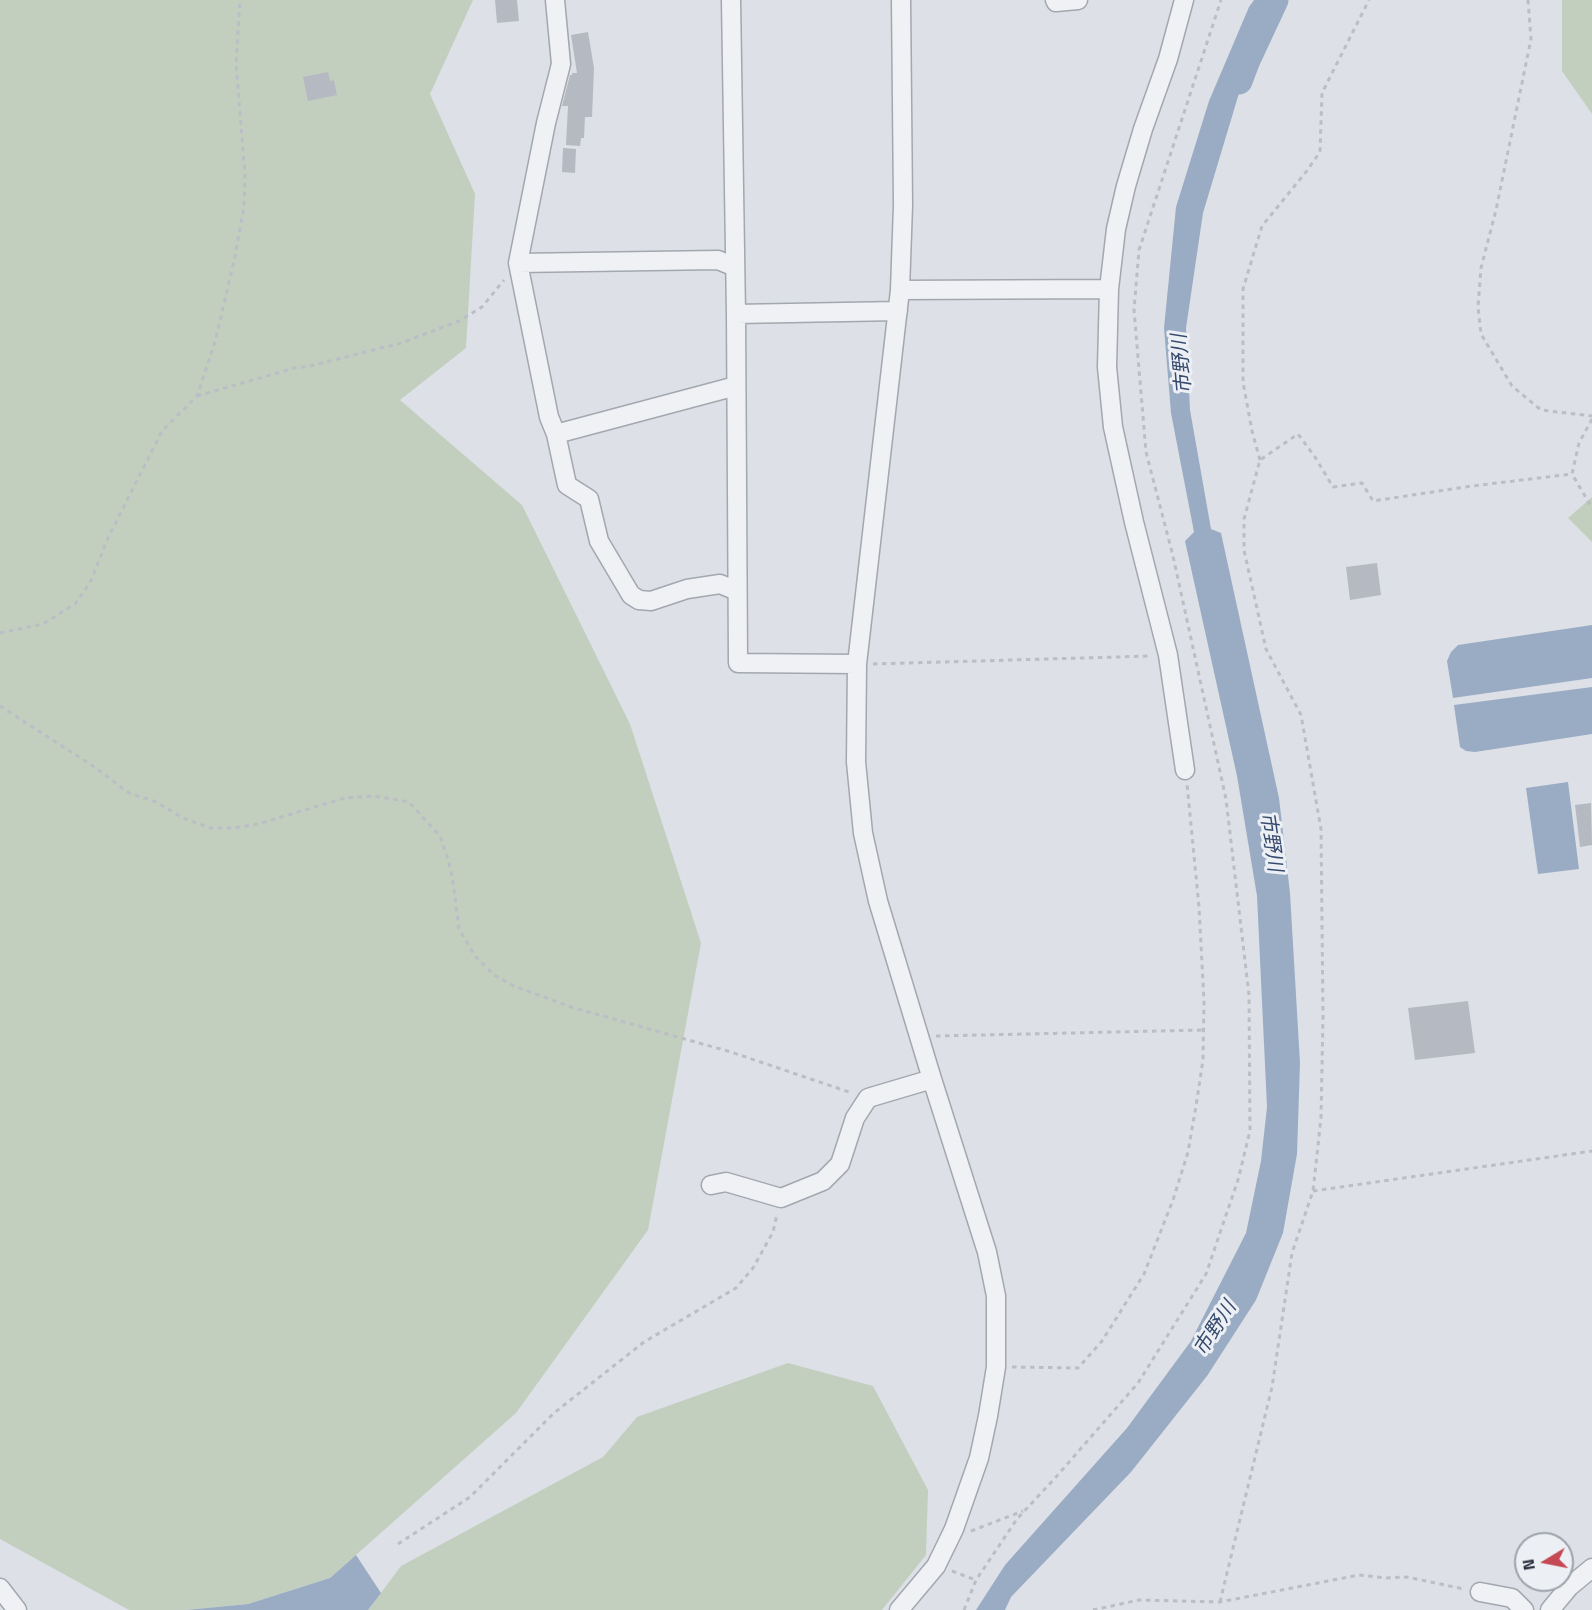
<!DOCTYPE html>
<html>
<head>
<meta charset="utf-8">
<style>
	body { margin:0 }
	#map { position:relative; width:1592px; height:1610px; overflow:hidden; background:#dde0e6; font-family:"Titillium Web",sans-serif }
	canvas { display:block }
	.north { position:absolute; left:1514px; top:1532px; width:60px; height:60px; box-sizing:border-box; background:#eceff4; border:2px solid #9ea2aa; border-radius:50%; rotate:260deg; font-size:16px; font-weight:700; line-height:24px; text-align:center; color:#282e3b }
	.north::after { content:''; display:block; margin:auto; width:21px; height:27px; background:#c44954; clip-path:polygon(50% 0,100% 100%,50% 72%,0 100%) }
</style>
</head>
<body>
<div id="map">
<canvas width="1592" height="1610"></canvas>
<div class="north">N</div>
</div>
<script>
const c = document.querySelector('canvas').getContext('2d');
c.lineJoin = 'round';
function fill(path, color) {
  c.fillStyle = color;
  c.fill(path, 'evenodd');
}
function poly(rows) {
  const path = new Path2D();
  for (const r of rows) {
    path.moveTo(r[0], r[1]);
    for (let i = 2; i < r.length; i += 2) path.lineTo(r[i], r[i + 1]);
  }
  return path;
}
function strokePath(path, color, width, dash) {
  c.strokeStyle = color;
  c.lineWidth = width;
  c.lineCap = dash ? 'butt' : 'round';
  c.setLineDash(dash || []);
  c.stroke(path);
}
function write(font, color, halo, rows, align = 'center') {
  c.font = font + ' "Titillium Web","Noto Sans JP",sans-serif';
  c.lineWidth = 6;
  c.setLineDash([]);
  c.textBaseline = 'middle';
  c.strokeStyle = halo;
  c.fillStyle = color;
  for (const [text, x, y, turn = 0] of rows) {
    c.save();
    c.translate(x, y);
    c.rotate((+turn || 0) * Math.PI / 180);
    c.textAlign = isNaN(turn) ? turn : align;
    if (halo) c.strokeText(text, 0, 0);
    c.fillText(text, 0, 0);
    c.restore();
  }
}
fill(poly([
	[0,0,473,0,430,94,475,194,466,348,400,400,522,505,630,724,701,943,648,1230,516,1413,330,1578,248,1604,186,1610,129,1610,0,1539],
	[1562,0,1592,0,1592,114,1562,71],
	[1592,497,1592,542,1568,518],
	[788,1363,873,1386,928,1490,926,1555,882,1610,368,1610,401,1566,603,1457,637,1417]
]), '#c2cfbf');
fill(poly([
	[1254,0,1274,0,1261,20,1203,213,1186,328,1190,410,1211,529,1221,533,1279,798,1290,893,1300,1063,1297,1154,1283,1233,1256,1300,1207,1376,1131,1472,1011,1597,1005,1610,976,1610,1005,1565,1127,1428,1191,1341,1246,1233,1261,1161,1267,1107,1257,896,1237,776,1185,541,1194,532,1171,413,1164,328,1176,207,1209,101,1249,7],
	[1592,625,1592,678,1453,698,1447,661,1451,652,1458,645],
	[1592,687,1592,734,1475,752,1466,751,1460,747,1454,705],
	[1568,782,1579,869,1538,874,1526,788],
	[356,1555,381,1593,368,1610,186,1610,248,1604,330,1578]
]), '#9aacc4');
strokePath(poly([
	[1239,81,1247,60,1275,0]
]), '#9aacc4', 27);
fill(poly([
	[495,0,517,0,519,21,497,23],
	[588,32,594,68,592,117,585,117,584,138,581,138,580,146,566,145,568,106,562,106,570,75,572,75,572,73,577,73,571,35],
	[328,72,330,81,334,80,337,95,308,101,303,77],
	[563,148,576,149,575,173,562,172],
	[1377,563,1381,595,1350,600,1346,567],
	[1591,803,1592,845,1580,847,1575,805],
	[1468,1001,1475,1053,1415,1060,1408,1008]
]), '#b5b9c2');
const minor = poly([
	[555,0,561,64,546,123,518,263,549,417,556,434,736,386],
	[731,0,736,314,738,663,857,664],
	[1055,0,1056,2,1078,0],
	[1184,0,1168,59,1143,129,1126,186,1116,229,1109,289,1107,367,1113,427,1134,522,1168,655,1185,770],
	[518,263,718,260,735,267],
	[900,290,1109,289],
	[736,314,898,311],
	[556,434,567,485,589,499,599,541,631,595,639,600,651,601,687,589,720,584,737,591],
	[711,1185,726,1182,781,1198,823,1181,840,1164,855,1118,868,1098,932,1079],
	[0,1588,17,1610],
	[1480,1592,1512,1598,1524,1610],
	[899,1610,936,1566,954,1529,979,1458,988,1416,996,1367,996,1296,987,1252,932,1079,878,901,863,833,856,762,857,664,900,290,903,205,901,0],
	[1550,1610,1569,1587,1592,1568]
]);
strokePath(minor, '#a3a7af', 21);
strokePath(poly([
	[1528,0,1531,39,1496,210,1481,268,1478,307,1481,334,1512,386,1541,410,1592,416],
	[197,396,298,367,306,367,401,343,459,321,482,307,504,280],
	[1592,419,1579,443,1572,474,1592,508],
	[1260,460,1252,431,1243,382,1243,289,1262,226,1306,172,1320,152,1322,93,1369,0],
	[0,633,43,624,75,604,90,583,108,538,162,431,197,396,215,342,234,261,244,207,245,175,236,63,240,0],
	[873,664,1151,656],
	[0,706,93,766,129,793,156,802,183,818,210,828,233,828,258,824,345,798,374,796,409,802,440,836,447,856,452,875,459,929,475,956,494,975,514,986,571,1007,731,1052,852,1093],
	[936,1036,1204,1030],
	[1313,1191,1592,1151],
	[1012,1367,1078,1368,1102,1341,1144,1274,1173,1200,1188,1152,1196,1106,1203,1060,1204,1001,1199,907,1187,784],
	[971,1531,1023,1511],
	[398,1544,470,1497,554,1413,644,1342,736,1288,753,1268,773,1232,777,1214],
	[952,1571,976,1580],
	[1220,1602,1272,1387,1292,1253,1313,1191,1321,1118,1323,1016,1321,829,1301,715,1266,649,1244,550,1244,519,1260,460,1298,434,1315,457,1333,487,1362,483,1373,501,1472,486,1572,474],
	[964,1610,976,1580,1017,1519,1056,1477,1138,1383,1206,1274,1238,1180,1250,1131,1249,995,1226,799,1173,556,1146,452,1134,310,1139,250,1221,0],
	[1093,1610,1139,1600,1220,1602,1359,1575,1386,1578,1407,1577,1464,1589]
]), '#bbbec5', 3, [4.5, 4.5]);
strokePath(minor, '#eff1f5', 18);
write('italic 20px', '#354a6c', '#eceff4', [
	["市野川",1183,364,-95],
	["市野川",1270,842,82],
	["市野川",1216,1329,-57]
]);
</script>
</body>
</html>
